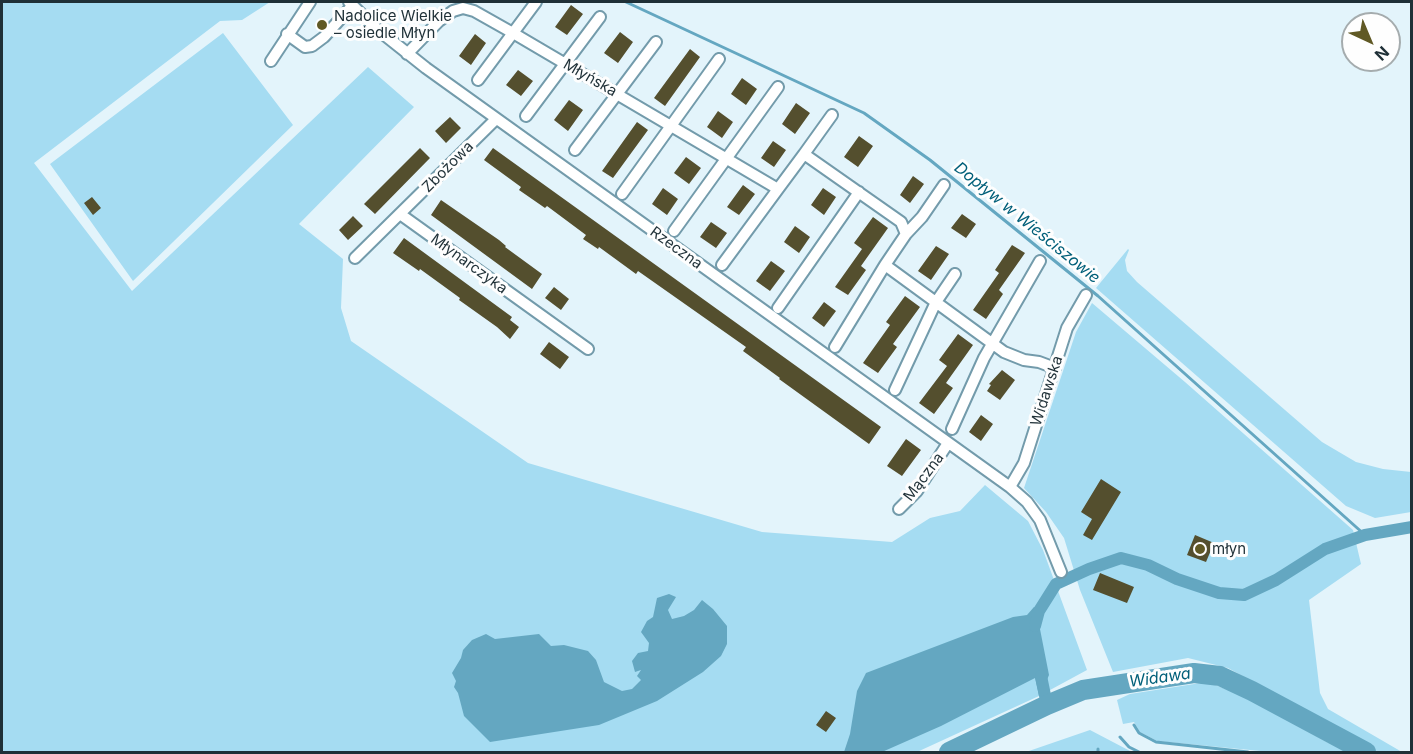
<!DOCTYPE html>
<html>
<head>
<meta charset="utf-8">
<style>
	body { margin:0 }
	#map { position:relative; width:1413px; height:754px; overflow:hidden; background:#e3f4fb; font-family:Inter,sans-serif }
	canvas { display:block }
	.frame { position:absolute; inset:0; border:3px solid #1f3037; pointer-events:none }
	.north { position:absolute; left:1341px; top:12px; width:60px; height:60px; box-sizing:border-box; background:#fefefe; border:2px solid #a5acae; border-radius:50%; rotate:136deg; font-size:16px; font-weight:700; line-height:24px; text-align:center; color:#1f3037 }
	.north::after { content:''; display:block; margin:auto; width:21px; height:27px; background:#605925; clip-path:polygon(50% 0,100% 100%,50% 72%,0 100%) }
</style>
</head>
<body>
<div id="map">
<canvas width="1413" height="754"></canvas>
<div class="frame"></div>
<div class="north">N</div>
</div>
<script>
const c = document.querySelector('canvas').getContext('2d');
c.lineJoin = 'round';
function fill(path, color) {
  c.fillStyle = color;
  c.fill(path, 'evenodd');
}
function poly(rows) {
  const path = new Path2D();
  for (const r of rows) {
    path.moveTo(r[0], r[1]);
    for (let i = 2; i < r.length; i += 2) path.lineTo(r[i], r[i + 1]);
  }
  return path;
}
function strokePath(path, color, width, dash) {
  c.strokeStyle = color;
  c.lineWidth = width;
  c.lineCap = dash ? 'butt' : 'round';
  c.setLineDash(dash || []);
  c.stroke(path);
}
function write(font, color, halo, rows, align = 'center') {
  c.font = font + ' Inter,sans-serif';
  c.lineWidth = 6;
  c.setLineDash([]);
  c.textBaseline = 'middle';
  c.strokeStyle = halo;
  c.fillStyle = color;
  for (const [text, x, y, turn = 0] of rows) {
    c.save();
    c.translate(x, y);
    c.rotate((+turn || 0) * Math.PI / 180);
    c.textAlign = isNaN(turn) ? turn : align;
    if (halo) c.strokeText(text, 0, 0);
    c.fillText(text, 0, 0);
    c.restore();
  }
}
fill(poly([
	[2,2,270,2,242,20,220,21,34,163,132,291,368,67,414,107,299,224,343,259,341,308,351,341,528,463,762,532,892,542,930,518,960,511,985,485,1028,521,1043,550,1087,670,1039,696,917,752,2,752],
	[223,33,293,125,133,281,50,164],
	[1128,249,1129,250,1125,260,1127,271,1137,282,1322,442,1356,462,1383,469,1411,472,1411,512,1375,518,1346,506,1096,288],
	[1092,303,1185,382,1353,530,1361,564,1309,600,1320,693,1328,709,1402,752,1378,752,1325,721,1228,668,1188,658,1113,672,1080,590,1064,538,1046,512,1024,488,1076,332],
	[1207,682,1244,696,1327,742,1350,752,1271,752,1157,741,1140,732,1134,722,1123,724,1117,700,1130,694],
	[1090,730,1132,752,1026,752]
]), '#a5dcf2');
fill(poly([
	[669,594,676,597,668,610,672,619,684,616,694,610,702,600,713,609,727,626,727,644,721,656,703,672,657,701,599,725,490,742,464,716,458,693,454,687,456,681,452,673,461,658,463,650,472,640,486,634,495,639,539,634,551,646,564,645,588,651,596,660,604,682,622,691,632,689,641,680,637,676,641,670,635,672,632,661,638,653,648,651,649,643,641,632,647,621,653,617,657,598],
	[1034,607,1043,614,1039,624,1049,675,1046,682,1048,690,1039,696,1035,678,941,726,882,752,844,752,850,734,857,691,866,673,1013,617,1027,615]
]), '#64a7c1');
strokePath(poly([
	[626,2,864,113,930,160,1098,296,1365,535],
	[1134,725,1139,733,1156,742,1248,752],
	[1120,737,1129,747,1139,752],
	[1098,752,1098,749]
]), '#64a7c1', 3);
strokePath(poly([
	[1035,626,1039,611,1056,584,1089,569,1121,558,1148,565,1177,579,1219,593,1244,595,1276,580,1325,549,1365,535,1412,527],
	[1041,676,1047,705]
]), '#64a7c1', 12);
strokePath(poly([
	[949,752,1047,705,1083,690,1194,673,1220,676,1252,691,1366,752]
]), '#64a7c1', 20);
fill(poly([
	[571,5,583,14,567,35,555,27],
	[620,32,633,42,618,63,604,53],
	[475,34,486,43,471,65,459,56],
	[690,49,700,57,665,106,654,98],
	[518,70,533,81,521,96,506,85],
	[742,78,757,89,746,105,731,94],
	[569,100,583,110,568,131,554,120],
	[796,103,810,113,795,134,782,124],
	[718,111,733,122,722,138,707,127],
	[450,117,461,128,446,143,435,131],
	[637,122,648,130,613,178,602,171],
	[859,136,873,146,858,167,844,157],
	[773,141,786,150,774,167,761,158],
	[420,148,430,158,375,214,364,204],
	[493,148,881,427,869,444,779,379,780,378,743,351,746,347,638,271,636,274,599,247,598,249,583,239,586,235,547,206,545,208,519,190,521,187,484,160],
	[686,157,701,168,689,184,674,173],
	[913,176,924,184,910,203,900,195],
	[743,185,755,194,739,215,727,207],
	[663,188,678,199,667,215,652,204],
	[823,188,836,197,824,215,811,205],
	[92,197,101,208,93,215,84,203],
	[441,200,499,240,506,246,505,247,542,274,532,289,431,215],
	[962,214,976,224,966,238,951,228],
	[353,216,363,226,348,240,339,230],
	[873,217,888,228,861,266,866,270,848,295,835,287,862,249,854,243],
	[711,222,727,233,716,248,700,237],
	[795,226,810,237,799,253,784,242],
	[404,238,512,317,510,320,519,327,510,339,497,327,459,300,460,298,420,269,419,271,393,253],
	[1012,245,1025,253,999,290,1003,294,986,319,973,310,999,273,995,270],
	[936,246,949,254,931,280,918,271],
	[771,261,785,271,770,291,756,281],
	[554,287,569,299,561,310,545,298],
	[905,296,920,307,893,344,897,347,878,373,863,363,890,325,886,322],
	[824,302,836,311,824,327,812,318],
	[958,334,973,345,946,383,953,388,934,414,919,403,947,366,939,360],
	[549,342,569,357,560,369,540,354],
	[1002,370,1015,380,1000,400,987,391,991,385,989,384],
	[981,415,993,424,981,441,969,432],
	[906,439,921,450,902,476,887,466],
	[1101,479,1121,492,1092,540,1083,535,1092,519,1081,512],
	[1195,535,1214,543,1206,562,1187,555],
	[1100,573,1134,587,1127,603,1093,590],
	[826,711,836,718,826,732,816,725]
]), '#544f2e');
const minor = poly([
	[349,2,377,29,426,68,1010,487,1027,502,1040,520,1061,572],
	[287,34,305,47,312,46,324,37,352,6],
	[407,54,439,21,453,11,463,8,474,11,513,33,778,189,804,154,901,222,906,234,885,265,1004,352,1024,360,1039,362,1055,368],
	[271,61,310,2],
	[478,80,536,2],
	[526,116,600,17],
	[575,150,656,42],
	[804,154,832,115],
	[622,194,719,59],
	[400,214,588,349],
	[674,231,778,87],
	[906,234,922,217,944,185],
	[355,258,496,119],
	[722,265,778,189],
	[778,308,859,192],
	[835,347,885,265],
	[895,390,936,302,955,274],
	[952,429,984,358,1040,261],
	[1010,487,1024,463,1067,328,1086,295],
	[899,509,917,491,948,443]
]);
strokePath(minor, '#739bab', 14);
strokePath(minor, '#fff', 10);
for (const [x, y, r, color] of [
	[322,25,6,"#605925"],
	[1200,549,6,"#605925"]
]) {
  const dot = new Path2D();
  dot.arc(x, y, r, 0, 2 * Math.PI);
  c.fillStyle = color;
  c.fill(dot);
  strokePath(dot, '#fefefe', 2);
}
write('15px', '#1f3037', '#fefefe', [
	["Nadolice Wielkie",334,16],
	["– osiedle Młyn",334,33],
	["młyn",1212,549]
], 'left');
write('15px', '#1f3037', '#fefefe', [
	["Młyńska",590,78,30],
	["Zbożowa",448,167,-45],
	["Rzeczna",676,248,36],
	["Młynarczyka",469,264,36],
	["Widawska",1047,391,-72],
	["Mączna",924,477,-53]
]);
write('italic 16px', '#005f79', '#fefefe', [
	["Dopływ w Wieściszowie",1027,223,39],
	["Widawa",1160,678,-8]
]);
</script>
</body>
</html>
